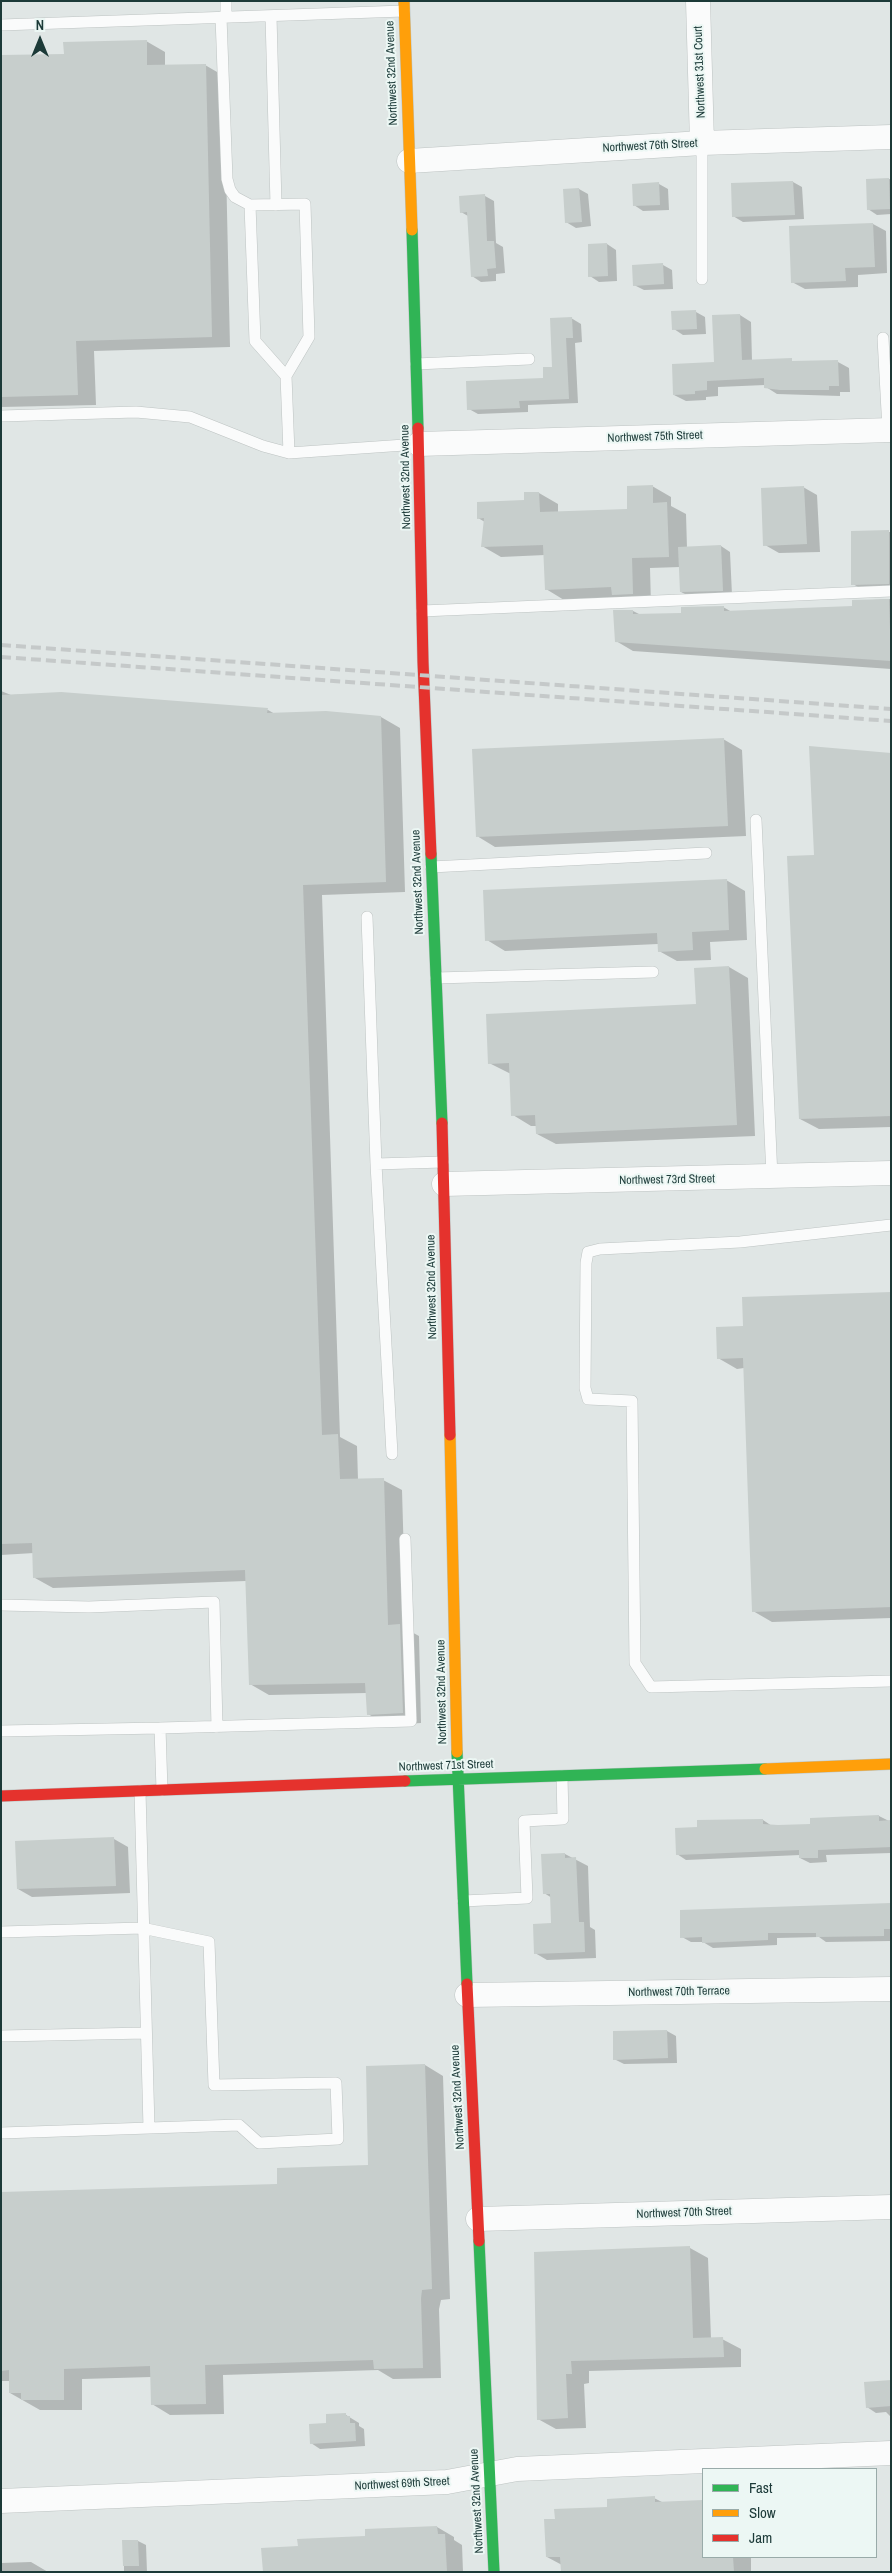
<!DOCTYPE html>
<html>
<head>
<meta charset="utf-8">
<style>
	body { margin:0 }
	#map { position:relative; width:892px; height:2573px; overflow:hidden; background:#e0e6e5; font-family:"Archivo Narrow",sans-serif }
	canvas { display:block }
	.frame { position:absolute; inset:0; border:2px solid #1c3a38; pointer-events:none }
	.legend { position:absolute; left:702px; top:2468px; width:175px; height:90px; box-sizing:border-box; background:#ecf7f4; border:1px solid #99aba9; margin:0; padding:6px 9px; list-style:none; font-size:15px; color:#1c3a38 }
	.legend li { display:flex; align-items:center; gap:10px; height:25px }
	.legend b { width:25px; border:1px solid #99aba9 }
	.north { position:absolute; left:15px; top:15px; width:50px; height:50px; -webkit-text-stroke:4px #ecf7f4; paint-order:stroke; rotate:0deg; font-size:14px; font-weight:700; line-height:20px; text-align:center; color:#1c3a38 }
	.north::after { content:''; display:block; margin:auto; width:18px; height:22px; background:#1c3a38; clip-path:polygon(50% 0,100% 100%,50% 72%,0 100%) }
</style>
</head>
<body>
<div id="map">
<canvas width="892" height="2573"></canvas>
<div class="frame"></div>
<ul class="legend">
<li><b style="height:6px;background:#30b455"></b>Fast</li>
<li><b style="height:6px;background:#ff9f0a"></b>Slow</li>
<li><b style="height:6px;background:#e5322d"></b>Jam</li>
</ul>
<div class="north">N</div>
</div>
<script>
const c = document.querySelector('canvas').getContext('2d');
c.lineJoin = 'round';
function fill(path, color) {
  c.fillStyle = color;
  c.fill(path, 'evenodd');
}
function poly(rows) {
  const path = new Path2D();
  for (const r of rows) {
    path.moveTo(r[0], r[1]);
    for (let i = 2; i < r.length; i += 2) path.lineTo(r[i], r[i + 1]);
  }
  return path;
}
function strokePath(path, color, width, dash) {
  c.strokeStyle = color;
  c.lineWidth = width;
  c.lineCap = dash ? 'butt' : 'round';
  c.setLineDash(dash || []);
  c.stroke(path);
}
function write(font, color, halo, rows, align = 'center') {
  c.font = font + ' "Archivo Narrow",sans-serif';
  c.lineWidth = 4;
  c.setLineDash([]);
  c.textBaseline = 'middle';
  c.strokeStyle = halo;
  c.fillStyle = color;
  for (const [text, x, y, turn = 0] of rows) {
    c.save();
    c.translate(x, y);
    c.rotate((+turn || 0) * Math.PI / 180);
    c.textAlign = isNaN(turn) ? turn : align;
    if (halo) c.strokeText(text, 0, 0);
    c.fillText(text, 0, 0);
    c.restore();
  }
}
fill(poly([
	[146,41,165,52,165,66,205,65,224,76,230,347,94,351,96,405,1,407,1,57,65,55],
	[891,179,891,214,877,215,868,209,867,180],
	[793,182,802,187,804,219,743,222,733,216],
	[659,184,668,189,669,210,643,211,634,205],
	[579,189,588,194,591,226,576,228,566,222,564,190],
	[485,196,494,201,496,243,503,247,505,273,496,274,496,281,481,282,472,276,468,216,461,212],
	[873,224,886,231,887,273,858,275,858,287,805,289,792,282],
	[607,244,616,250,617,281,599,282,590,276],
	[663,265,672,270,673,289,644,290,634,285],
	[696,312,705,317,706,334,683,335,674,329],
	[740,315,751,322,752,361,838,362,849,368,850,392,840,392,840,396,777,394,766,387,765,385,718,387,718,396,706,397,706,400,686,401,674,395,715,363],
	[571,318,581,324,582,342,575,343,578,403,528,405,528,412,478,414,469,409,544,379,554,368],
	[652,486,671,497,671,506,686,514,687,548,721,546,730,552,732,595,691,597,681,592,680,567,650,568,651,605,564,600,546,589,545,555,501,557,482,546,485,522,478,518,525,501,525,494,539,493,558,504,558,513,629,510],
	[803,487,817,495,820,552,779,553,765,545],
	[852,532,891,532,891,594,870,594,853,584],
	[891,599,891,669,633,651,616,641,614,612,633,611,641,615,682,614,723,607,732,612,853,607,853,601],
	[1,691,11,695,61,693,268,710,275,714,326,713,381,717,400,728,405,892,322,895,340,1437,357,1446,358,1480,383,1480,402,1490,406,1629,419,1636,421,1723,387,1725,368,1714,367,1693,269,1695,250,1684,246,1581,53,1588,35,1578,34,1553,1,1555],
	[723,739,742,750,746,836,495,847,477,836],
	[891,754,891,1127,819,1129,800,1119,815,856],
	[726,880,745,891,747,940,710,942,711,960,677,961,659,951,658,944,505,951,487,940],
	[729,967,748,978,755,1136,556,1144,537,1134,537,1126,531,1126,513,1115,511,1074,489,1063,697,1005],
	[891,1293,891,1618,772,1622,753,1611,744,1368,737,1369,718,1358,744,1327],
	[879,1816,891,1822,891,1853,826,1855,827,1862,810,1863,800,1858,800,1855,686,1860,677,1854,763,1820,772,1826,812,1825,836,1818],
	[114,1839,128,1847,130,1893,32,1897,18,1889],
	[565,1854,588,1866,590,1927,595,1930,596,1958,547,1960,535,1953,552,1924,552,1898,544,1893],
	[891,1904,891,1941,826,1942,819,1937,777,1938,777,1945,713,1948,703,1942,691,1942,682,1937],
	[667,2031,676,2036,677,2063,624,2064,614,2059],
	[425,2065,443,2076,450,2299,441,2300,439,2309,441,2378,393,2379,378,2370,223,2375,224,2414,170,2415,152,2404,151,2377,82,2379,82,2410,40,2410,10,2393,10,2381,1,2381,1,2193,279,2185,370,2167],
	[690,2248,708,2258,711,2339,722,2339,741,2349,741,2367,589,2371,589,2383,584,2384,586,2428,556,2429,538,2419,535,2253],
	[891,2381,891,2417,886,2412,876,2413,867,2407],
	[327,2415,346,2415,359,2423,359,2426,364,2429,365,2446,320,2449,311,2443,327,2424],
	[654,2498,664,2503,703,2501,703,2557,751,2557,751,2572,562,2572,562,2565,547,2557,556,2520],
	[437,2527,454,2537,454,2540,462,2545,463,2572,264,2572,299,2547],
	[124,2541,138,2541,146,2545,147,2572,124,2572],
	[31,2562,48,2572,1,2572,1,2563]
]), '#0003');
fill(poly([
	[147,40,147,65,206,64,212,337,76,341,78,395,1,397,1,55,64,54,63,42],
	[889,178,890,209,867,210,866,179],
	[793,181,795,215,732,217,731,183],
	[659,182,660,205,633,206,632,184],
	[579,188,582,222,565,223,563,189],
	[485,194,487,241,494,241,496,268,487,269,488,276,471,277,467,212,460,213,459,196],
	[873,223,875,267,845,268,846,281,791,283,789,226],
	[607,243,608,276,588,277,588,244],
	[663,263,664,284,633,286,632,265],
	[696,310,697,329,672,330,671,311],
	[740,314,742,360,792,358,792,361,838,360,839,386,829,386,829,390,780,390,764,388,764,378,707,381,707,390,695,391,695,394,673,395,672,364,714,362,712,315],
	[572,317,573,338,566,338,569,399,519,401,520,408,467,410,466,381,543,378,543,367,552,367,550,318],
	[653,485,653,503,667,502,669,557,632,558,633,594,612,595,611,587,545,590,543,545,481,547,484,518,477,519,477,502,524,500,524,492,539,492,540,512,627,509,627,486],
	[804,486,807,544,763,546,761,488],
	[889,530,889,584,851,585,851,531],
	[721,545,723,591,680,592,678,547],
	[889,599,891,661,615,642,613,610,633,610,633,614,681,613,681,607,724,606,724,611,852,606,852,600],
	[61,692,268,708,267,713,326,711,381,716,386,882,303,885,322,1435,338,1434,340,1479,384,1478,388,1625,400,1624,403,1713,367,1715,365,1683,249,1685,245,1570,33,1578,32,1543,1,1544,1,695],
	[724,738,728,826,476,837,472,749],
	[809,746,891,753,891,1116,799,1119,787,856,814,855],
	[727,879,729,930,692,932,693,950,658,952,657,933,485,941,483,890],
	[729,966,737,1125,536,1134,535,1115,511,1116,509,1063,488,1064,486,1014,696,1004,694,968],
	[891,1292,891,1607,752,1612,743,1358,717,1359,716,1327,743,1326,742,1297],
	[879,1815,879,1821,891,1820,891,1847,818,1850,818,1858,799,1858,799,1850,676,1855,675,1828,697,1827,697,1820,763,1819,763,1824,778,1825,810,1824,810,1818],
	[114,1837,116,1886,17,1889,15,1841],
	[565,1853,565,1858,576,1857,579,1922,584,1922,585,1952,534,1954,533,1924,551,1923,550,1894,543,1894,541,1854],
	[891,1903,891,1929,884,1929,884,1936,816,1937,816,1933,768,1933,768,1940,702,1943,702,1937,680,1938,680,1910],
	[667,2030,668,2058,613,2060,613,2031],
	[425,2064,432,2289,422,2290,421,2298,423,2368,374,2369,373,2360,205,2365,206,2404,151,2405,150,2366,64,2369,64,2400,21,2400,21,2393,9,2393,9,2370,1,2371,1,2192,277,2184,277,2168,368,2165,366,2066],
	[690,2246,693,2338,723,2337,724,2357,571,2361,572,2374,566,2374,568,2418,537,2420,534,2252],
	[891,2380,891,2406,866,2408,864,2382],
	[346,2413,346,2416,350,2416,350,2423,355,2423,356,2441,310,2444,309,2424,326,2423,326,2414],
	[655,2496,655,2502,703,2500,703,2557,733,2557,734,2572,561,2572,560,2557,546,2557,544,2519,555,2519,554,2509,607,2507,607,2499],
	[437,2526,438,2534,445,2534,447,2572,263,2572,261,2548,298,2546,297,2539,365,2536,365,2529],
	[122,2540,138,2540,139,2566,123,2566]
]), '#c7cecc');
const lane = poly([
	[226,1,226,17],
	[271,16,276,205],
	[221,17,227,179,230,190,235,197,250,205,305,204,309,337,286,376,289,453],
	[1,25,404,11],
	[250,205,255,341,286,376],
	[702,279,702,143],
	[883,338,888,430],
	[416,364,529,359],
	[1,416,136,412,190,417,263,446,289,453,419,444],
	[422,611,891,591],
	[756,820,772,1177],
	[431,867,706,853],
	[367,917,376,1164,443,1162],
	[436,978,653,972],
	[376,1164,392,1454],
	[891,1225,740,1242,600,1249,588,1252,586,1263,585,1388,588,1399,632,1401,635,1663,651,1687,891,1681],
	[1,1605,89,1607,214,1602,217,1727],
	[1,1731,160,1728],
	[162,1790,160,1728,411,1721,405,1539],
	[140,1791,149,2128],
	[463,1901,527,1898,524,1821,563,1819,562,1776],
	[1,1932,142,1928,209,1942,214,2085,336,2083,338,2139,259,2143,239,2125,1,2133],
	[1,2036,146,2033]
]);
const street = poly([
	[698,1,702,143],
	[409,161,702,143,891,137],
	[419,444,891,430],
	[444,1184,891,1173],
	[467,1995,891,1989],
	[478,2219,891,2207],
	[1,2501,447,2482,517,2469,891,2453]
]);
const fast = poly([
	[412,230,418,428],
	[431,854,442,1123],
	[457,1752,467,1984],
	[405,1781,765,1769],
	[479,2241,494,2572]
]);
const slow = poly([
	[404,1,412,230],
	[450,1435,457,1752],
	[765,1769,891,1764]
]);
const jam = poly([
	[418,428,423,662,431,854],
	[442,1123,450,1435],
	[1,1796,405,1781],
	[467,1984,479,2241]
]);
strokePath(lane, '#bdc3c2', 12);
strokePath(street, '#bdc3c2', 25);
strokePath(fast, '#bbc4c3', 12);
strokePath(slow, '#bbc4c3', 12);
strokePath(jam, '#bbc4c3', 12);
strokePath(lane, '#fafbfb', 11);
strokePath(street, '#fafbfb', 24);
strokePath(fast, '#30b455', 11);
strokePath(slow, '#ff9f0a', 11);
strokePath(jam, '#e5322d', 11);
strokePath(poly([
	[1,645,891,709],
	[1,657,891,721]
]), '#c5c9c9', 4, [10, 5]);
write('12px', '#1c3a38', '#ecf7f4', [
	["Northwest 31st Court",700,72,-92],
	["Northwest 32nd Avenue",392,73,-92],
	["Northwest 76th Street",650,146,-3],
	["Northwest 75th Street",655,437,-2],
	["Northwest 32nd Avenue",406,477,-91],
	["Northwest 32nd Avenue",418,882,-92],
	["Northwest 73rd Street",667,1180,-1],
	["Northwest 32nd Avenue",432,1287,-91],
	["Northwest 32nd Avenue",442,1692,-91],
	["Northwest 71st Street",446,1766,-2],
	["Northwest 70th Terrace",679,1992,-1],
	["Northwest 32nd Avenue",458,2097,-93],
	["Northwest 70th Street",684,2213,-2],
	["Northwest 69th Street",402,2484,-3],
	["Northwest 32nd Avenue",477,2501,-93]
]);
</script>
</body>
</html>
